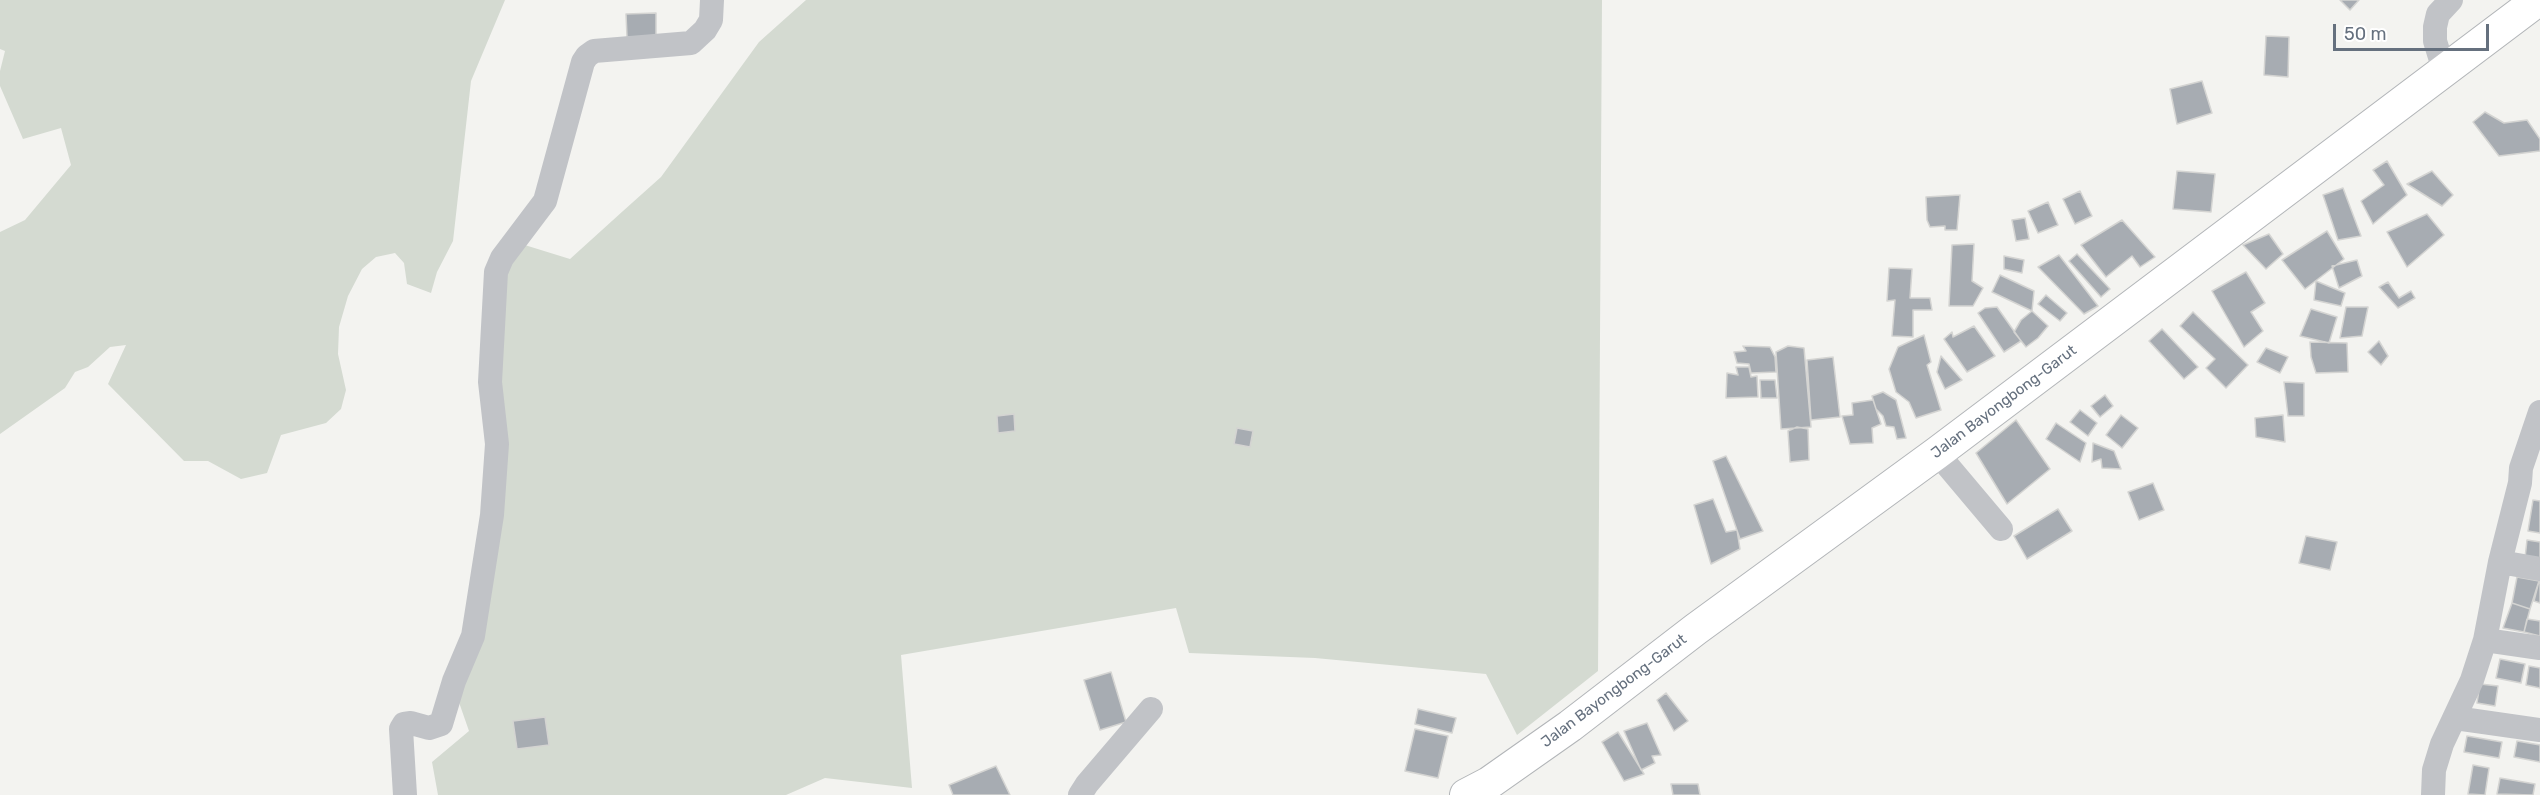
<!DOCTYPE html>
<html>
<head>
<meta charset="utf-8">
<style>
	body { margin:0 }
	#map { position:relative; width:2540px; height:795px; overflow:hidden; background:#f3f3f0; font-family:Rubik,sans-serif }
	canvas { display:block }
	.scale { position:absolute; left:2333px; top:24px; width:156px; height:27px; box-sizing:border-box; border:3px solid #65707e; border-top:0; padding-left:8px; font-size:18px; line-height:21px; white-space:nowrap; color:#65707e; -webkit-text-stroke:4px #fff; paint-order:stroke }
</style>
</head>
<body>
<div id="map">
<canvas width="2540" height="795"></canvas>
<div class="scale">50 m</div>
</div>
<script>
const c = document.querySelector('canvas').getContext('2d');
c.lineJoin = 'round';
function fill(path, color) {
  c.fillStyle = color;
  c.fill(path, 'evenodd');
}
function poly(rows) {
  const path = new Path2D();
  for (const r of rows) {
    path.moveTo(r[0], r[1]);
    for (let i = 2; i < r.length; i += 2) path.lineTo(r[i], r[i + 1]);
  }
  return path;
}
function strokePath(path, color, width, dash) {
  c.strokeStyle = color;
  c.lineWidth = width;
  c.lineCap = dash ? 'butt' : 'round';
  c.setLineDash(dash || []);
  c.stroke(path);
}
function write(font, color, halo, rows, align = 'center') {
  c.font = font + ' Rubik,sans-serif';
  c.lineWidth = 6;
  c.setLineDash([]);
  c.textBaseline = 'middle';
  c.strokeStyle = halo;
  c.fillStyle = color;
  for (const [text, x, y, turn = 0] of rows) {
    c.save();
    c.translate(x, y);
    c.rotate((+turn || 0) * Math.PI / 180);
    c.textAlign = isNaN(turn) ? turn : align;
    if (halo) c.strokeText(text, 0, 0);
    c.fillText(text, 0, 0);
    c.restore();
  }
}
fill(poly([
	[0,0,505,0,471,81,453,241,437,272,431,293,407,284,404,263,395,253,376,257,362,269,348,296,339,327,338,354,346,390,341,409,326,423,281,435,267,473,241,479,208,461,184,461,108,384,126,345,110,347,88,367,75,372,65,388,0,434,0,232,25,220,71,165,61,128,23,139,0,86,0,71,5,51,0,49],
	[806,0,1602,0,1598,671,1517,735,1486,674,1315,658,1189,653,1176,608,901,655,912,788,825,778,786,795,438,795,432,762,469,731,454,688,474,636,500,273,515,242,570,259,623,211,661,177,759,42]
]), '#d4dad1');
const building = poly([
	[2340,0,2359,0,2350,10,2340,0],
	[656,13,656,37,627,37,626,14,656,13],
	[2266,36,2289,37,2288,77,2264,75,2266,36],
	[2202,81,2212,113,2177,124,2170,89,2202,81],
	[2485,112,2504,123,2527,120,2540,139,2540,151,2499,156,2473,122,2485,112],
	[2387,161,2407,195,2373,224,2361,201,2384,185,2373,170,2387,161],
	[2177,171,2215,174,2211,212,2173,209,2177,171],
	[2432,171,2453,195,2442,206,2407,184,2432,171],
	[2343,188,2361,236,2338,240,2323,195,2343,188],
	[2080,191,2092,216,2075,224,2063,199,2080,191],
	[1960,195,1957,230,1945,230,1945,226,1930,227,1927,220,1926,197,1960,195],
	[2048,202,2058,225,2038,233,2028,211,2048,202],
	[2427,214,2444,235,2407,267,2387,232,2427,214],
	[2025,218,2029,239,2016,241,2012,220,2025,218],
	[2122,220,2155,257,2140,267,2132,256,2106,277,2081,245,2122,220],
	[2327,231,2344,259,2305,289,2282,260,2327,231],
	[2269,234,2283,254,2266,269,2243,245,2269,234],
	[1974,244,1972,281,1983,288,1973,306,1949,306,1952,245,1974,244],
	[2077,254,2110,289,2101,297,2069,261,2077,254],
	[2059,255,2098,306,2084,314,2038,267,2059,255],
	[2004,256,2024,260,2022,273,2004,269,2004,256],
	[2357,260,2362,276,2339,288,2332,266,2357,260],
	[1889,268,1912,269,1910,298,1930,298,1932,310,1913,310,1913,337,1892,336,1895,300,1887,301,1889,268],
	[2246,272,2265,303,2251,312,2263,331,2244,347,2212,291,2246,272],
	[2000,275,2034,291,2032,311,1992,292,2000,275],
	[2316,281,2345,293,2341,306,2314,300,2316,281],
	[2388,282,2399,298,2411,291,2415,298,2398,308,2379,287,2388,282],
	[2046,295,2067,313,2060,321,2038,304,2046,295],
	[1997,307,2021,341,2004,352,1978,313,1985,308,1997,307],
	[2346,307,2368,307,2362,336,2340,338,2346,307],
	[2311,309,2337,317,2329,343,2300,336,2311,309],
	[2032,311,2048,326,2038,338,2026,347,2014,332,2021,320,2032,311],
	[2193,312,2248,365,2226,388,2206,368,2215,359,2180,326,2193,312],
	[1974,326,1995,356,1967,372,1944,339,1952,332,1953,337,1974,326],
	[2162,329,2198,367,2184,379,2149,341,2162,329],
	[1924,335,1931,362,1927,365,1941,410,1916,418,1909,402,1896,392,1889,369,1898,347,1924,335],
	[2379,341,2388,356,2381,365,2368,352,2379,341],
	[2310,342,2347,343,2348,372,2316,373,2311,357,2310,342],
	[1743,346,1770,347,1775,357,1776,372,1751,373,1749,364,1737,363,1734,352,1746,351,1743,346],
	[1788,346,1804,348,1811,427,1781,429,1776,352,1788,346],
	[2266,348,2288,357,2280,373,2257,362,2266,348],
	[1941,356,1962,380,1945,389,1937,372,1941,356],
	[1833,357,1840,417,1811,420,1807,360,1833,357],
	[1736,367,1749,367,1751,377,1757,376,1758,397,1726,398,1727,373,1738,375,1736,367],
	[1760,380,1775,380,1777,398,1761,398,1760,380],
	[2284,382,2304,383,2304,416,2288,416,2284,382],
	[1883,392,1896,400,1906,438,1897,439,1894,427,1886,426,1883,416,1876,409,1872,396,1883,392],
	[2105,395,2113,406,2100,417,2091,406,2105,395],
	[1873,400,1881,424,1872,428,1873,443,1850,444,1842,416,1853,415,1852,403,1873,400],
	[2080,410,2097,423,2088,436,2070,422,2080,410],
	[1014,414,1015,431,998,433,997,416,1014,414],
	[2121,415,2138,428,2122,448,2106,435,2121,415],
	[2283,415,2285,442,2256,437,2255,418,2283,415],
	[2016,420,2050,469,2007,504,1976,453,2016,420],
	[2056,423,2086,443,2080,462,2046,439,2056,423],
	[1797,427,1808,429,1809,460,1790,462,1788,431,1797,427],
	[1237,428,1253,431,1250,447,1234,444,1237,428],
	[2093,443,2114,451,2121,469,2102,468,2101,459,2092,462,2093,443],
	[1726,456,1763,531,1740,539,1713,461,1726,456],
	[2153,483,2164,510,2139,520,2128,492,2153,483],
	[1713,499,1726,532,1737,530,1740,549,1711,564,1694,505,1713,499],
	[2533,500,2540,501,2540,533,2528,531,2533,500],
	[2058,509,2072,531,2027,559,2014,536,2058,509],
	[2306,536,2337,542,2330,570,2299,563,2306,536],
	[2527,540,2540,542,2540,560,2525,558,2527,540],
	[2517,577,2539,581,2530,609,2512,603,2517,577],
	[2539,581,2540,581,2540,603,2534,601,2539,581],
	[2512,603,2530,609,2524,632,2503,628,2512,603],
	[2527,619,2540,621,2540,636,2524,632,2527,619],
	[2500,659,2525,664,2521,683,2496,678,2500,659],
	[2529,666,2540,668,2540,688,2526,685,2529,666],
	[1111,672,1126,722,1100,730,1084,680,1111,672],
	[2480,684,2498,686,2495,706,2477,703,2480,684],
	[1666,693,1688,721,1674,731,1657,700,1666,693],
	[1418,709,1456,718,1452,733,1415,724,1418,709],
	[545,717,549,745,517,749,513,721,545,717],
	[1647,723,1661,755,1652,756,1655,763,1641,770,1624,731,1647,723],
	[1415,729,1448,736,1438,778,1405,771,1415,729],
	[1618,732,1644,774,1624,781,1602,742,1618,732],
	[2467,736,2502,742,2499,758,2464,752,2467,736],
	[2517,741,2540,745,2540,762,2514,757,2517,741],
	[2473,765,2489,768,2485,795,2468,794,2473,765],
	[996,766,1010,795,953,795,949,785,996,766],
	[2500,778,2535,784,2533,795,2497,794,2500,778],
	[1671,784,1698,784,1700,795,1673,795,1671,784]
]);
fill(building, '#a7acb2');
strokePath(building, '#d4d4d2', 1.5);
const major = poly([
	[1466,795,1489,783,1570,726,1696,629,1937,453,2538,0]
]);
strokePath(major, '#b2b5b8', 34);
strokePath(poly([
	[2444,70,2435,41,2435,27,2438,14,2451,0],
	[1937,453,2001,529],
	[2500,562,2540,569],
	[2485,640,2540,648],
	[2455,718,2540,730],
	[405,795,401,729,404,724,411,723,429,728,441,724,454,681,473,636,492,515,497,444,490,382,496,272,502,258,545,201,583,62,587,56,594,51,691,43,705,30,711,20,712,0],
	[1080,795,1087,784,1151,709],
	[2433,795,2434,770,2442,744,2472,680,2485,640,2500,562,2520,483,2521,468,2540,412]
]), '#c1c3c7', 24);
strokePath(major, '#fff', 32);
write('15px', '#65707e', '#fff', [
	["Jalan Bayongbong-Garut",2004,402,-37],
	["Jalan Bayongbong-Garut",1614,691,-37]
]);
</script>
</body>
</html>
